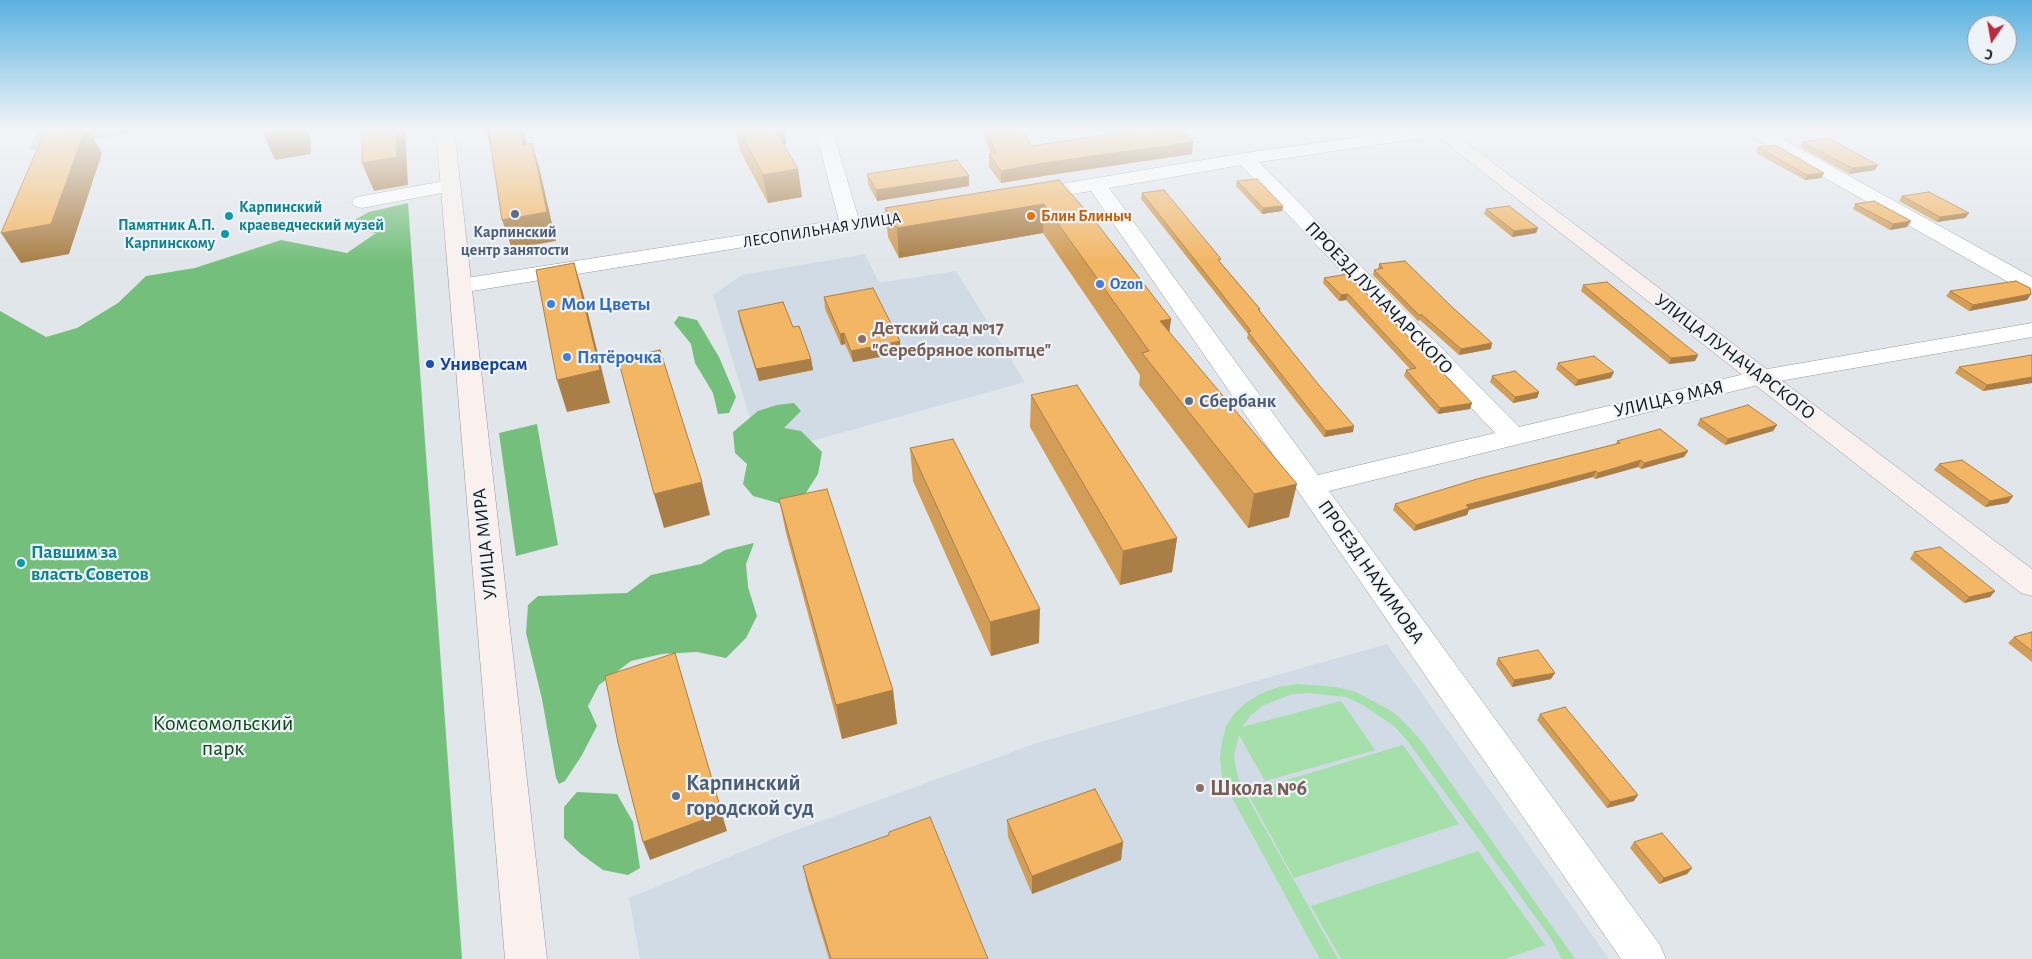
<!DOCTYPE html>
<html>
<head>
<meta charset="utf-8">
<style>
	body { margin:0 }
	#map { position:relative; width:2032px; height:959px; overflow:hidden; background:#e1e6eb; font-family:"Alegreya Sans",sans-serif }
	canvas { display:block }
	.north { position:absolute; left:1967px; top:15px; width:50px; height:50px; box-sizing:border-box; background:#eef3f8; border:1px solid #969a9e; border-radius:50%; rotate:192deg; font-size:14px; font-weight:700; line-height:20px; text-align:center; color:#131516 }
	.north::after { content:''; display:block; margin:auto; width:18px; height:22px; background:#bb2a3d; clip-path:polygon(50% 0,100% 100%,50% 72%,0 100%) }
</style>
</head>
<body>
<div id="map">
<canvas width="2032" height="959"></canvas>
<div class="north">С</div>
</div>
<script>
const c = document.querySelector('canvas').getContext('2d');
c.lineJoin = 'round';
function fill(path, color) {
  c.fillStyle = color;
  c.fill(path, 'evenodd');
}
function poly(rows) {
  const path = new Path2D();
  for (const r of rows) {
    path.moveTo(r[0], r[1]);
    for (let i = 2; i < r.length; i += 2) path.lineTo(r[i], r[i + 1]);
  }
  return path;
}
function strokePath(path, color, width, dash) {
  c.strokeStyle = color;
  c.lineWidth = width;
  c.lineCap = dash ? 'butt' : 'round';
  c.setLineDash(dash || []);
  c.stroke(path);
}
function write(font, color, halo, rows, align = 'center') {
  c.font = font + ' "Alegreya Sans",sans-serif';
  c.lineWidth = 4.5;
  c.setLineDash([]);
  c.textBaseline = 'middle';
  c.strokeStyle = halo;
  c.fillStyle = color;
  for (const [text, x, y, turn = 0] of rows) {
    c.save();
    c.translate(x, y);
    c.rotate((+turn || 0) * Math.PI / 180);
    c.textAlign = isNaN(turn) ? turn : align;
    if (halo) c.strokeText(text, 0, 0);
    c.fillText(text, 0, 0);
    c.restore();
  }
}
fill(poly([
	[865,254,879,283,956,271,1025,382,761,455,713,295,742,275],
	[1387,644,1609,959,640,959,629,898,785,834,1040,742]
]), '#d0dbe5');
fill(poly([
	[60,129,129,129,128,134,30,150,36,132],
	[1297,684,1336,687,1356,692,1393,712,1409,727,1422,742,1575,959,1562,959,1550,937,1406,739,1394,726,1363,705,1346,697,1309,693,1292,694,1262,706,1251,715,1242,727,1341,701,1375,750,1265,781,1239,735,1234,755,1236,770,1241,786,1338,959,1320,959,1230,794,1222,776,1220,758,1222,742,1226,726,1235,713,1247,702,1262,693,1279,687],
	[1403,745,1459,824,1294,878,1247,792],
	[1478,851,1545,945,1505,959,1341,959,1311,906]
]), '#a5dfaa');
fill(poly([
	[408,203,462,959,0,959,0,311,46,337,77,328,118,303,146,276,195,268,281,240,347,253,376,233,342,227,369,212],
	[679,316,697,320,719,357,736,397,729,413,718,414,713,393,695,363,691,344,674,323],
	[794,403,801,411,784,428,801,431,822,452,818,474,802,499,789,506,753,496,743,484,747,464,735,453,733,432,758,411,777,405],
	[537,424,558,545,516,556,499,433],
	[754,543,746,564,748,587,757,616,746,638,726,658,697,652,662,654,631,661,599,685,588,706,597,726,582,755,565,781,559,784,556,778,542,699,526,633,528,605,538,596,627,593,651,575,701,564,725,550],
	[577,792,617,794,633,822,640,868,628,875,603,870,581,854,564,838,564,807]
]), '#74bf7c');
const street = poly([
	[815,129,832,129,858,217,922,207,929,209,932,213,929,217,460,293,452,291,449,286,452,281,460,279,839,220,815,129],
	[1416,129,1458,129,1455,133,1449,134,1259,162,1519,427,1762,370,2032,323,2032,337,1762,384,1329,491,1660,945,1666,959,1621,959,1091,191,1031,201,1024,199,1021,195,1024,191,1031,189,1245,153,1416,129],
	[1241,165,1495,433,1318,475,1109,188,1241,165],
	[1743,129,1764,129,2032,277,2032,293,2024,291,1746,133,1743,129],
	[450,180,457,182,460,186,457,190,362,208,355,206,352,202,355,198,362,196,450,180]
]);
const secondary = poly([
	[436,129,454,129,547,959,505,959,436,129],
	[1428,129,1448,129,2032,569,2032,596,2021,593,1428,129]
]);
strokePath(street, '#94999d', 1);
strokePath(secondary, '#94999d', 1);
fill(street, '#fff');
fill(secondary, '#faf0ee');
fill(poly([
	[734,128,784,128,786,144,783,145,798,169,802,197,768,203,740,151,737,135],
	[982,128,1023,128,1031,146,1192,154,1043,176,1001,183,989,167,989,154,991,154],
	[1802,142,1875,170,1849,174,1800,147],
	[1758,147,1824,173,1821,178,1805,180,1756,153],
	[867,174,969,186,877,201,868,184],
	[1059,180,1171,319,1169,332,1289,517,1248,528,1139,385,1140,375,1043,233,899,258,888,237,885,208],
	[1237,181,1283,206,1282,211,1262,214,1236,186],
	[1142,193,1221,263,1260,309,1260,311,1353,432,1324,437,1247,338,1248,334,1141,199],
	[1902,196,1969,213,1965,218,1937,222,1899,201],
	[1855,204,1907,227,1890,230,1853,209],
	[1486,209,1538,228,1536,233,1512,237,1484,214],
	[1379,264,1491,349,1459,355,1420,320,1418,321,1373,275,1374,270,1378,269],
	[1348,274,1470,409,1438,414,1404,376,1406,370,1410,369,1346,300,1339,301,1323,283,1324,278],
	[1583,285,1698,355,1695,361,1669,364,1581,291],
	[1950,291,2031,294,2027,300,1969,311,1946,296],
	[824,297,901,353,853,362,845,344,841,345,825,309],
	[738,311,793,327,811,359,813,370,759,381,740,322],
	[2032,355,2032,383,1983,391,1955,373,1959,367],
	[1558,363,1611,378,1575,386,1556,369],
	[1492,376,1539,392,1537,398,1513,403,1490,382],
	[1031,395,1177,538,1172,572,1120,585,1030,427],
	[1700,419,1777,425,1773,431,1725,445,1697,425],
	[1617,441,1688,451,1684,457,1641,469,1638,467,1595,479,1593,477,1469,510,1467,515,1414,531,1393,510,1395,504,1616,444],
	[910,448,1039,643,991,656,913,481],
	[1939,464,2013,496,2008,503,1985,507,1934,470],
	[779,499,893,690,897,724,842,739,786,533],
	[1914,552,1995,591,1990,597,1964,603,1910,559],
	[2032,632,2032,662,2008,643,2014,637],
	[1498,658,1551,679,1512,687,1496,664],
	[1540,714,1634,801,1607,808,1537,720],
	[1007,820,1123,842,1121,860,1032,894,1008,837],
	[889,832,988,959,829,959,808,889,803,866,889,835],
	[1634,842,1692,868,1687,874,1659,884,1630,848]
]), '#d19d57');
fill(poly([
	[86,128,88,128,102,153,69,254,21,263,1,233],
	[288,128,310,128,311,154,275,160,263,133],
	[396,128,405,128,408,185,374,191,362,163],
	[485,128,488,128,493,154],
	[520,128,524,128,532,172,523,145],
	[769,128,784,128,786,144,772,146],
	[1193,142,1192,154,1043,176,1001,183,1001,171,1043,163],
	[532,143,540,171,556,241,512,249,502,220],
	[1878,165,1875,170,1849,174,1852,168],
	[798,169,802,197,768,203,763,175],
	[1824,173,1821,178,1805,180,1807,175],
	[969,176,969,186,877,201,876,190],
	[1044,204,1043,233,899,258,897,228],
	[1283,206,1282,211,1262,214,1263,208],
	[1969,213,1965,218,1937,222,1940,217],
	[1911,221,1907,227,1890,230,1893,224],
	[1538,228,1536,233,1512,237,1514,231],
	[574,263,583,293,610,403,567,412,557,380],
	[1348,294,1346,300,1339,301,1341,295],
	[2031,294,2027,300,1969,311,1973,305],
	[1171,319,1167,350,1160,321],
	[844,333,845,344,841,345,840,334],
	[900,341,901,353,853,362,851,351],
	[1492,343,1491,349,1459,355,1461,349],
	[1698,355,1695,361,1669,364,1671,358],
	[811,359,813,370,759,381,756,369],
	[1614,372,1611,378,1575,386,1578,380],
	[2032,377,2032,383,1983,391,1987,385],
	[1539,392,1537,398,1513,403,1515,397],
	[1472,403,1470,409,1438,414,1440,408],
	[1777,425,1773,431,1725,445,1728,439],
	[1354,426,1353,432,1324,437,1326,431],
	[1688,451,1684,457,1641,469,1644,463],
	[1641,460,1638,467,1595,479,1598,473],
	[1596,471,1593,477,1469,510,1467,515,1414,531,1416,525,1466,505],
	[702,482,710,515,664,528,654,494],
	[1297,484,1289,517,1248,528,1254,494],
	[2013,496,2008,503,1985,507,1990,501],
	[1177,538,1172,572,1120,585,1123,551],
	[1995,591,1990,597,1964,603,1969,597],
	[1040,609,1039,643,991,656,990,622],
	[675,653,727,831,650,860,643,842],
	[1555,673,1551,679,1512,687,1514,680],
	[893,690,897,724,842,739,836,705],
	[1638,795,1634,801,1607,808,1610,802],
	[1123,842,1121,860,1032,894,1032,876],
	[1692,868,1687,874,1659,884,1664,878]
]), '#aa7f47');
const building = poly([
	[69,128,86,128,51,224,1,233,44,133,69,128],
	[263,128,288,128,263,133,263,128],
	[363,128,396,128,397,157,362,163,363,128],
	[488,128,520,128,523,145,532,143,547,212,502,220,488,128],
	[738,128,774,128,798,169,763,175,738,128],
	[986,128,1023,128,1031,146,1153,128,1179,128,1193,142,1043,163,1001,171,989,154,996,153,986,128],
	[1828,138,1878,165,1852,168,1802,142,1828,138],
	[1775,145,1824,173,1807,175,1758,147,1775,145],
	[957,160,969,176,876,190,867,174,957,160],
	[1257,179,1283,206,1263,208,1237,181,1257,179],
	[1059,180,1095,221,1171,319,1160,321,1297,484,1254,494,1142,353,1149,351,1044,204,897,228,885,208,1059,180],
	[1164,190,1221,259,1218,260,1260,309,1258,309,1318,384,1354,426,1326,431,1248,332,1251,331,1142,193,1164,190],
	[1929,192,1969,213,1940,217,1902,196,1929,192],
	[1874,201,1911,221,1893,224,1855,204,1874,201],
	[1509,206,1538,228,1514,231,1486,209,1509,206],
	[1405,261,1451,306,1492,343,1461,349,1421,314,1420,316,1374,270,1383,268,1379,264,1405,261],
	[574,263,600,370,557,380,536,270,574,263],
	[1348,274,1472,403,1440,408,1406,370,1416,368,1348,294,1341,295,1324,278,1348,274],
	[2016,281,2030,288,2031,294,1973,305,1950,291,2016,281],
	[1607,282,1698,355,1671,358,1583,285,1607,282],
	[873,288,900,341,851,351,844,333,840,334,824,297,873,288],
	[783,302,793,327,799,326,811,359,756,369,738,311,783,302],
	[660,350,702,482,654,494,618,359,660,350],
	[2032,355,2032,377,1987,385,1959,367,2032,355],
	[1594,356,1614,372,1578,380,1558,363,1594,356],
	[1515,371,1539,392,1515,397,1492,376,1515,371],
	[1077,385,1177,538,1123,551,1031,395,1077,385],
	[1748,405,1777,425,1728,439,1700,419,1748,405],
	[1660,429,1688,451,1644,463,1641,460,1598,473,1596,471,1466,505,1469,508,1416,525,1395,504,1477,479,1620,443,1617,441,1660,429],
	[953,439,1040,609,990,622,910,448,953,439],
	[1962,460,2013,496,1990,501,1939,464,1962,460],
	[827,489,893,690,836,705,779,499,827,489],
	[1940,547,1995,591,1969,597,1914,552,1940,547],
	[2032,632,2032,651,2014,637,2032,632],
	[1538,650,1555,673,1514,680,1498,658,1538,650],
	[675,653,722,813,643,842,618,743,605,676,675,653],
	[1565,707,1638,795,1610,802,1540,714,1565,707],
	[1095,789,1123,842,1032,876,1007,820,1095,789],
	[930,817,988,959,831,959,803,866,889,835,889,832,930,817],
	[1662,833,1692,868,1664,878,1634,842,1662,833]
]);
fill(building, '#f3b665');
strokePath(building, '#aa7f47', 1);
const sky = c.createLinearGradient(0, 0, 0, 263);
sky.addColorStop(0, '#5ab2e0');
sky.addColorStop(0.49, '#f2f4f6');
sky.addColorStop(1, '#f2f4f600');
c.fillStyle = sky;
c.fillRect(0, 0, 2032, 263);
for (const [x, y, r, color] of [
	[515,214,5,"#5c6f8a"],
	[229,216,5,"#0f9aa8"],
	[1031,216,5,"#e8710a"],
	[225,234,5,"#0f9aa8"],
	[1100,284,5,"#3f7fe0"],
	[551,304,5,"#3f7fe0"],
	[862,339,5,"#8d6e63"],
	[567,357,5,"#3f7fe0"],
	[430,364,5,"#1a4fb4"],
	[1189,401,5,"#5c6f8a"],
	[21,563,5,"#0f9aa8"],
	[1200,788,5,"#8d6e63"],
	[676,796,5,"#5c6f8a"]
]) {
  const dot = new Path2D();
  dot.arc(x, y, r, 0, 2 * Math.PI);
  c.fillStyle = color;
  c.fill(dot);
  strokePath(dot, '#eef3f8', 2);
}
write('bold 16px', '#0d838f', '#eef3f8', [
	["Карпинский",239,207],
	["краеведческий музей",239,225],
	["Памятник А.П.",215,225,"right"],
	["Карпинскому",215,243,"right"]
], 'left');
write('bold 16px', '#c56008', '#eef3f8', [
	["Блин Блиныч",1041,216]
], 'left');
write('16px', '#131516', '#eef3f8', [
	["ЛЕСОПИЛЬНАЯ УЛИЦА",822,230,-9]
]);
write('bold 16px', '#4e5e75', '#eef3f8', [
	["Карпинский",515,232],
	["центр занятости",515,250]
]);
write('bold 16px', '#366cbe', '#eef3f8', [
	["Ozon",1110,284]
], 'left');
write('19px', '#131516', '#eef3f8', [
	["ПРОЕЗД ЛУНАЧАРСКОГО",1379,298,46],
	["УЛИЦА ЛУНАЧАРСКОГО",1735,357,37],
	["УЛИЦА 9 МАЯ",1669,399,-13],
	["УЛИЦА МИРА",485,544,-96],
	["ПРОЕЗД НАХИМОВА",1371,572,55]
]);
write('bold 19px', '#366cbe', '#eef3f8', [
	["Мои Цветы",561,304],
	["Пятёрочка",577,357]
], 'left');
write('bold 19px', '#785e54', '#eef3f8', [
	["Детский сад №17",872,328],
	["\"Серебряное копытце\"",872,350]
], 'left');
write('bold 19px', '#164399', '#eef3f8', [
	["Универсам",440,364]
], 'left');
write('bold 19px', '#4e5e75', '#eef3f8', [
	["Сбербанк",1199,401]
], 'left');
write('bold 19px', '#0d838f', '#eef3f8', [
	["Павшим за",31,552],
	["власть Советов",31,574]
], 'left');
write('22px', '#10461b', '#eef3f8', [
	["Комсомольский",223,723],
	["парк",223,748]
]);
write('bold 22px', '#4e5e75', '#eef3f8', [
	["Карпинский",686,783],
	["городской суд",686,808]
], 'left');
write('bold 22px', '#785e54', '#eef3f8', [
	["Школа №6",1210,788]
], 'left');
</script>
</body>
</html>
